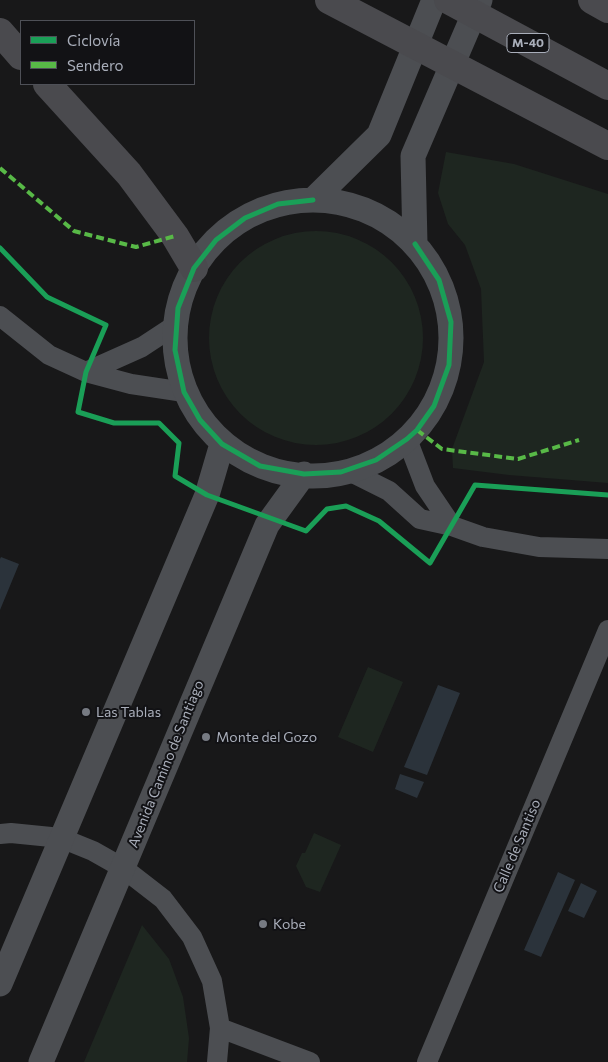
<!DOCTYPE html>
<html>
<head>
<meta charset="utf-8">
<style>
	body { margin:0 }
	#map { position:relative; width:608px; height:1062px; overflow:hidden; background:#181819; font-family:Commissioner,sans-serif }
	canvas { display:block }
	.legend { position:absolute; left:20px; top:20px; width:175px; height:65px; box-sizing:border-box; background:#121215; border:1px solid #4e5057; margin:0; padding:6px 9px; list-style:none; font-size:15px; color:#a9aeba }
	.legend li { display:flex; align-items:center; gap:10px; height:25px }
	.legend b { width:25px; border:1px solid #4e5057 }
</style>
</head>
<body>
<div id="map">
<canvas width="608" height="1062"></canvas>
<ul class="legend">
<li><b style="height:6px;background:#1a9f57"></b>Ciclovía</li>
<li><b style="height:6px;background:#58b947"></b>Sendero</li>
</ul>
</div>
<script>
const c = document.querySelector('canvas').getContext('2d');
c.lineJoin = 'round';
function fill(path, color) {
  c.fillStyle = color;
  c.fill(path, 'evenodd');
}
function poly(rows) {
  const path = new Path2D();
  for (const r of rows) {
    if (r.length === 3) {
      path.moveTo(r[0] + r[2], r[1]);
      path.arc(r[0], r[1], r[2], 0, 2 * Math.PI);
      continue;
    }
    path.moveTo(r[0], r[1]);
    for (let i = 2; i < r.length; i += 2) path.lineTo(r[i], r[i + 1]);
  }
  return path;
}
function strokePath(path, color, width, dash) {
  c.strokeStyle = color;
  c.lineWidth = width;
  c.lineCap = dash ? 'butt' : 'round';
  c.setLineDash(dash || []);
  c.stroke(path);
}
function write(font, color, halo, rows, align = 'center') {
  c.font = font + ' Commissioner,sans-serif';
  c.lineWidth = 4;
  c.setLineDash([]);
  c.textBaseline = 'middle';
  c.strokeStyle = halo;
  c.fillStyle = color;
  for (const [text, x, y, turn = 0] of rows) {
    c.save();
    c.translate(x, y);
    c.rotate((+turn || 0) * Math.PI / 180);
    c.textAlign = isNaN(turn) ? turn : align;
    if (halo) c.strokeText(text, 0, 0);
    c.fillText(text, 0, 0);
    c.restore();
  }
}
fill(poly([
	[446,152,514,164,608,194,608,483,509,475,453,468,452,449,484,362,481,289,465,245,448,224,438,193],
	[316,338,107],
	[368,667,403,682,373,752,338,737],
	[314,833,341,845,320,892,306,887,296,866,302,853,305,853],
	[142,925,169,959,183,997,189,1038,187,1062,84,1062]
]), '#1e2620');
fill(poly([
	[1,557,19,564,0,610,0,559],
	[438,685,460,693,427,775,404,767],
	[400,774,424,782,417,798,395,789],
	[558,872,575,880,541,957,524,950],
	[581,883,597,891,584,918,568,911]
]), '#2b333b');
strokePath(poly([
	[0,316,49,355,86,372,131,384,184,392],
	[86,372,142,347,177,324],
	[407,439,425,486,452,526],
	[347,470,389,491,420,519,452,526,483,537,539,547,608,549],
	[0,834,11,833,61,838,93,851,123,868,163,899,192,937,212,981,220,1028,217,1062],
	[220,1028,310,1062],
	[427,1062,608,630]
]), '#4c4e52', 20);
strokePath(poly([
	[313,200,379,135,434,0],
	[313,338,138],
	[415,244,413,156,480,0],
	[0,984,207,495,222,444],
	[41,1062,267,525,304,474]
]), '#4c4e52', 25);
strokePath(poly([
	[592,0,608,9],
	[0,32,21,56],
	[47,84,129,174,175,236,194,268]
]), '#4a4a4e', 28);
strokePath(poly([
	[329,0,608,146],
	[448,0,608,86]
]), '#4a4a4e', 28);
strokePath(poly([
	[0,168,74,231,136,247,175,236],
	[417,430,442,449,518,459,579,440]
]), '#58b947', 4, [8, 4]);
strokePath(poly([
	[313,200,278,204,245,218,216,240,194,268,178,308,175,350,184,392,200,420,222,444,260,466,304,474,341,472,376,460,407,439,417,430,434,406,449,365,451,322,439,280,415,244],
	[0,248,47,297,106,325,86,372,78,412,114,423,159,423,179,443,175,476,207,495,306,531,327,509,346,506,379,521,430,563,475,485,608,495]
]), '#1a9f57', 5);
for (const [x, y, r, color] of [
	[86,712,5,"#767a82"],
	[206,737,5,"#767a82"],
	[263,924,5,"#767a82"]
]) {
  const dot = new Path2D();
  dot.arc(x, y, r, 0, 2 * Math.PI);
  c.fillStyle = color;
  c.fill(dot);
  strokePath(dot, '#121215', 2);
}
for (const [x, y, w] of [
	[528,43,42]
]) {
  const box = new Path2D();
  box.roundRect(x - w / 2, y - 9.5, w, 19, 4);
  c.fillStyle = '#121215';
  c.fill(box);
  strokePath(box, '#a9aeba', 1);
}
write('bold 12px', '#a9aeba', null, [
	["M-40",528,43]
]);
write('14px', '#a9aeba', '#121215', [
	["Las Tablas",96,712],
	["Monte del Gozo",216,737],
	["Kobe",273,924]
], 'left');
write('14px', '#a9aeba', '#121215', [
	["Avenida Camino de Santiago",166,764,-68],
	["Calle de Santiso",517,846,-67]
]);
</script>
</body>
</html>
